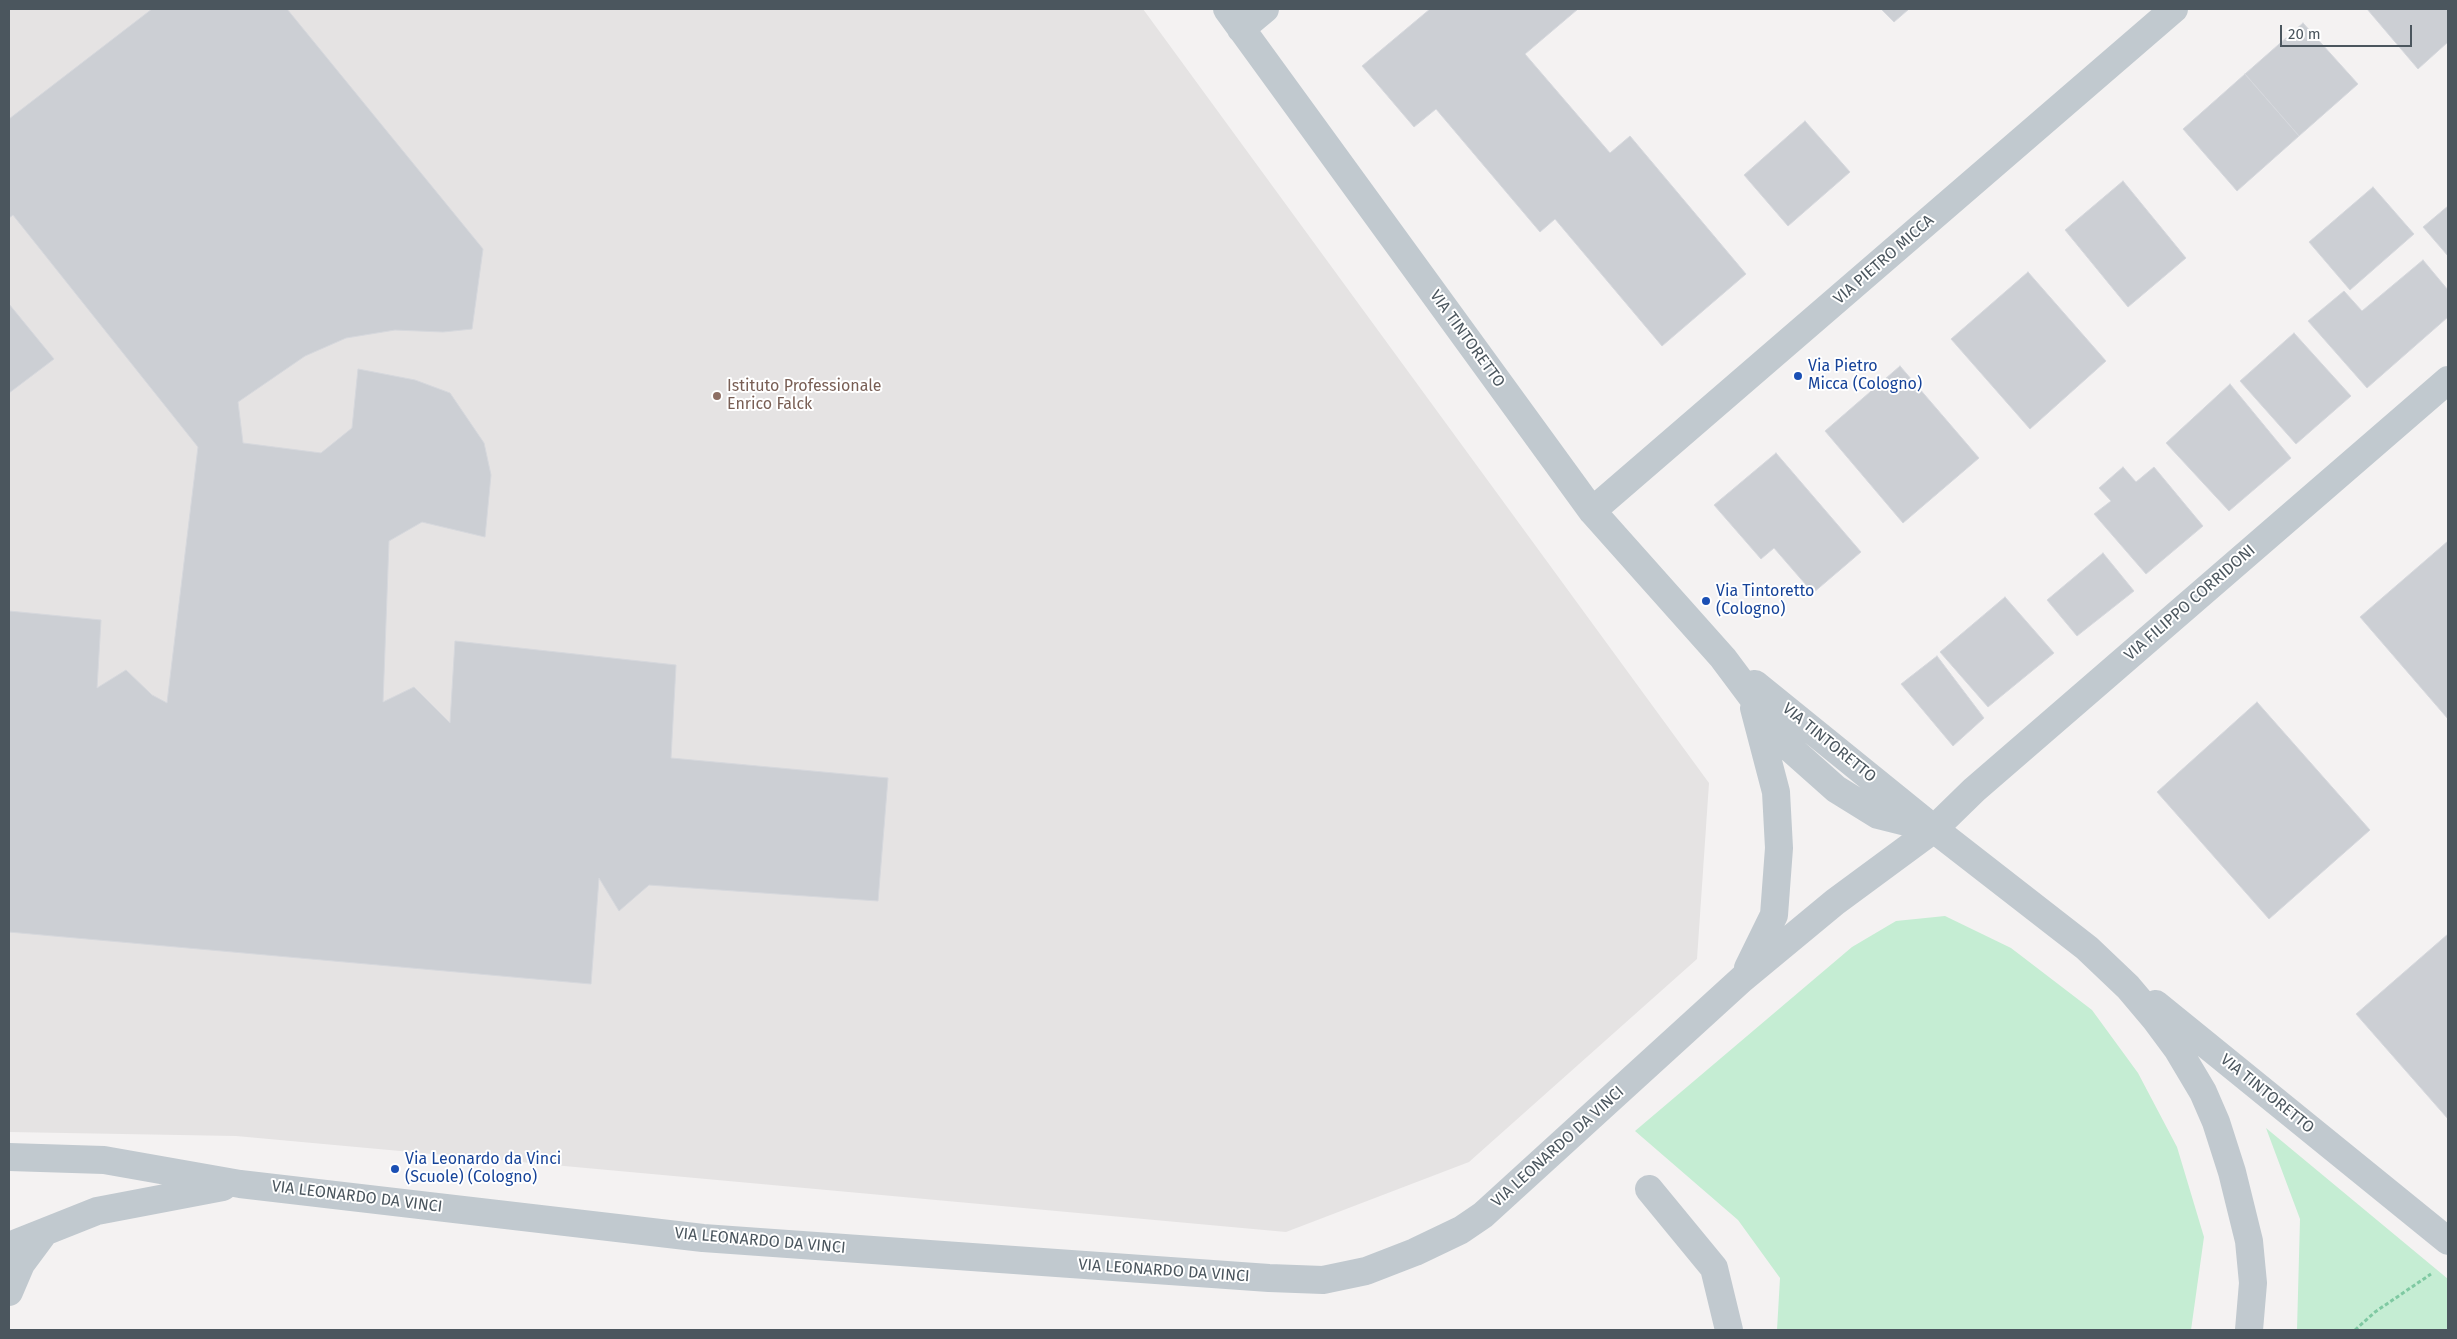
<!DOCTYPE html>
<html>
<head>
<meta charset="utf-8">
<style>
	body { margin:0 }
	#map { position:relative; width:2457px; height:1339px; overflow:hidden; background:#f4f2f2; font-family:"Fira Sans",sans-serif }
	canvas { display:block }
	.frame { position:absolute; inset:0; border:10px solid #4b565e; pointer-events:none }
	.scale { position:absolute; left:2280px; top:25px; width:132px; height:22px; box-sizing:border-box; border:2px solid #4b565e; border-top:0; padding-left:6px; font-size:15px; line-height:18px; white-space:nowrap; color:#4b565e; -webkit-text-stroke:4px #fff; paint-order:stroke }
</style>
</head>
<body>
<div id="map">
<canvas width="2457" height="1339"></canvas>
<div class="frame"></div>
<div class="scale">20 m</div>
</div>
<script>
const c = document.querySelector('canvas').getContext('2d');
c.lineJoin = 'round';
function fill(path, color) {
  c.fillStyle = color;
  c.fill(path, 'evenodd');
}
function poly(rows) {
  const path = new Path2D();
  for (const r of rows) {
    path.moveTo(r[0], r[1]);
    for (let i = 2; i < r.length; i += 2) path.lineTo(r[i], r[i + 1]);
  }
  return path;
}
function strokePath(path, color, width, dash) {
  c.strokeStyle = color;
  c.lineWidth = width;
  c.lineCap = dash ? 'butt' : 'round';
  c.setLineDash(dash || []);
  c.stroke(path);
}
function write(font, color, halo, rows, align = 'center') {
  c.font = font + ' "Fira Sans",sans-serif';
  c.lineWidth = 4;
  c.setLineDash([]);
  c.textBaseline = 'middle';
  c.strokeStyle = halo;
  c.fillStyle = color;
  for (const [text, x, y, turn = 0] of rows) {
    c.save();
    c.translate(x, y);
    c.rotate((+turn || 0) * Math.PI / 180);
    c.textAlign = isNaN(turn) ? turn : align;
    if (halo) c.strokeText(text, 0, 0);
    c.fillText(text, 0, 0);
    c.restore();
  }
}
fill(poly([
	[9,9,1143,9,1709,783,1697,959,1469,1162,1286,1232,236,1136,9,1132]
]), '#e5e3e3');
fill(poly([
	[1945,916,2011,948,2092,1010,2138,1073,2177,1147,2204,1237,2191,1330,1777,1330,1780,1278,1738,1220,1635,1131,1852,947,1896,921],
	[2266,1128,2448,1279,2448,1330,2297,1330,2300,1219]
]), '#c5edd3');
const building = poly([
	[152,9,287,9,483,249,472,329,443,332,395,330,346,338,305,356,238,402,243,443,321,453,352,428,358,369,415,380,450,393,484,443,491,475,485,537,422,522,389,541,383,702,414,687,450,723,455,641,676,665,671,758,888,778,878,901,649,885,619,911,599,878,591,984,9,932,9,611,101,620,97,688,126,670,152,695,167,703,198,447,13,215,9,218,9,119,152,9],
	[1430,9,1578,9,1525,54,1610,153,1630,136,1746,274,1662,346,1555,219,1540,232,1436,109,1414,127,1362,66,1430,9],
	[1881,9,1909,9,1894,22,1881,9],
	[2367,9,2448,9,2448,42,2418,69,2367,9],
	[2303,23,2358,84,2299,136,2245,74,2303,23],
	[2245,74,2299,136,2237,191,2183,129,2245,74],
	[1805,121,1850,172,1788,226,1744,175,1805,121],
	[2123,181,2186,258,2128,307,2065,230,2123,181],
	[2373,187,2414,234,2350,290,2309,242,2373,187],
	[2448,206,2448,256,2423,227,2448,206],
	[2423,260,2448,290,2448,317,2367,388,2308,321,2344,291,2362,311,2423,260],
	[2028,272,2106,361,2030,429,1951,339,2028,272],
	[9,304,54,359,9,393,9,304],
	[2294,333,2351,396,2296,444,2240,381,2294,333],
	[1900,366,1979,458,1903,523,1825,431,1900,366],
	[2230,384,2291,458,2229,511,2166,443,2230,384],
	[1776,453,1861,552,1813,593,1774,548,1761,559,1714,505,1776,453],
	[2123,467,2136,482,2154,467,2203,526,2146,574,2094,514,2111,501,2099,488,2123,467],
	[2448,541,2448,719,2360,617,2448,541],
	[2103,553,2134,591,2077,636,2047,600,2103,553],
	[2005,597,2054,653,1988,707,1940,652,2005,597],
	[1937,656,1984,718,1953,746,1901,684,1937,656],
	[2257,702,2370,830,2269,919,2157,792,2257,702],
	[2448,934,2448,1119,2356,1014,2448,934]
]);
fill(building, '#cccfd4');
strokePath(building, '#d6d8dd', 1);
strokePath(poly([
	[2355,1330,2375,1312,2431,1274]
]), '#7fc9a2', 3, [4, 2.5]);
strokePath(poly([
	[1227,9,1592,511,1723,658,1791,749,1836,789,1878,815,1934,829],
	[1241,29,1265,9],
	[1592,511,2174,9],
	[1755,684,1934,829,2087,948,2128,987,2155,1019,2178,1050,2203,1092,2216,1122,2232,1172,2249,1241,2253,1283,2249,1330],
	[1748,968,1774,915,1779,848,1776,792,1754,708],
	[2156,1004,2448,1241],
	[9,1157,104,1160,240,1184,703,1238,1269,1278,1323,1280,1366,1271,1415,1252,1461,1230,1483,1215,1742,979,1835,902,1934,829,1974,790,2448,380],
	[1649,1189,1714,1268,1729,1330],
	[9,1246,97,1211,223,1187],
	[9,1292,21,1264,44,1233]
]), '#c1c9cf', 28);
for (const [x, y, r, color] of [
	[1798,376,5,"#1a4fb4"],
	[717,396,5,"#8d6e63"],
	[1706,601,5,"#1a4fb4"],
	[395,1169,5,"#1a4fb4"]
]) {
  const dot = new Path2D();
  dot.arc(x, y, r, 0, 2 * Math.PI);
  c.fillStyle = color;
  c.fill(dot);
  strokePath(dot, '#fff', 2);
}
write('16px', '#4b565e', '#fff', [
	["VIA PIETRO MICCA",1884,260,-41],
	["VIA TINTORETTO",1467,339,54],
	["VIA FILIPPO CORRIDONI",2190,603,-41],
	["VIA TINTORETTO",1829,743,39],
	["VIA TINTORETTO",2267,1094,39],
	["VIA LEONARDO DA VINCI",1558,1147,-42],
	["VIA LEONARDO DA VINCI",357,1197,7],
	["VIA LEONARDO DA VINCI",760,1241,5],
	["VIA LEONARDO DA VINCI",1164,1271,4]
]);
write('16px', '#164399', '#fff', [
	["Via Pietro",1808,367],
	["Micca (Cologno)",1808,385],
	["Via Tintoretto",1716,592],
	["(Cologno)",1716,610],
	["Via Leonardo da Vinci",405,1160],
	["(Scuole) (Cologno)",405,1178]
], 'left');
write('16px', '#785e54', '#fff', [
	["Istituto Professionale",727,387],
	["Enrico Falck",727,405]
], 'left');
</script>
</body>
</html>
